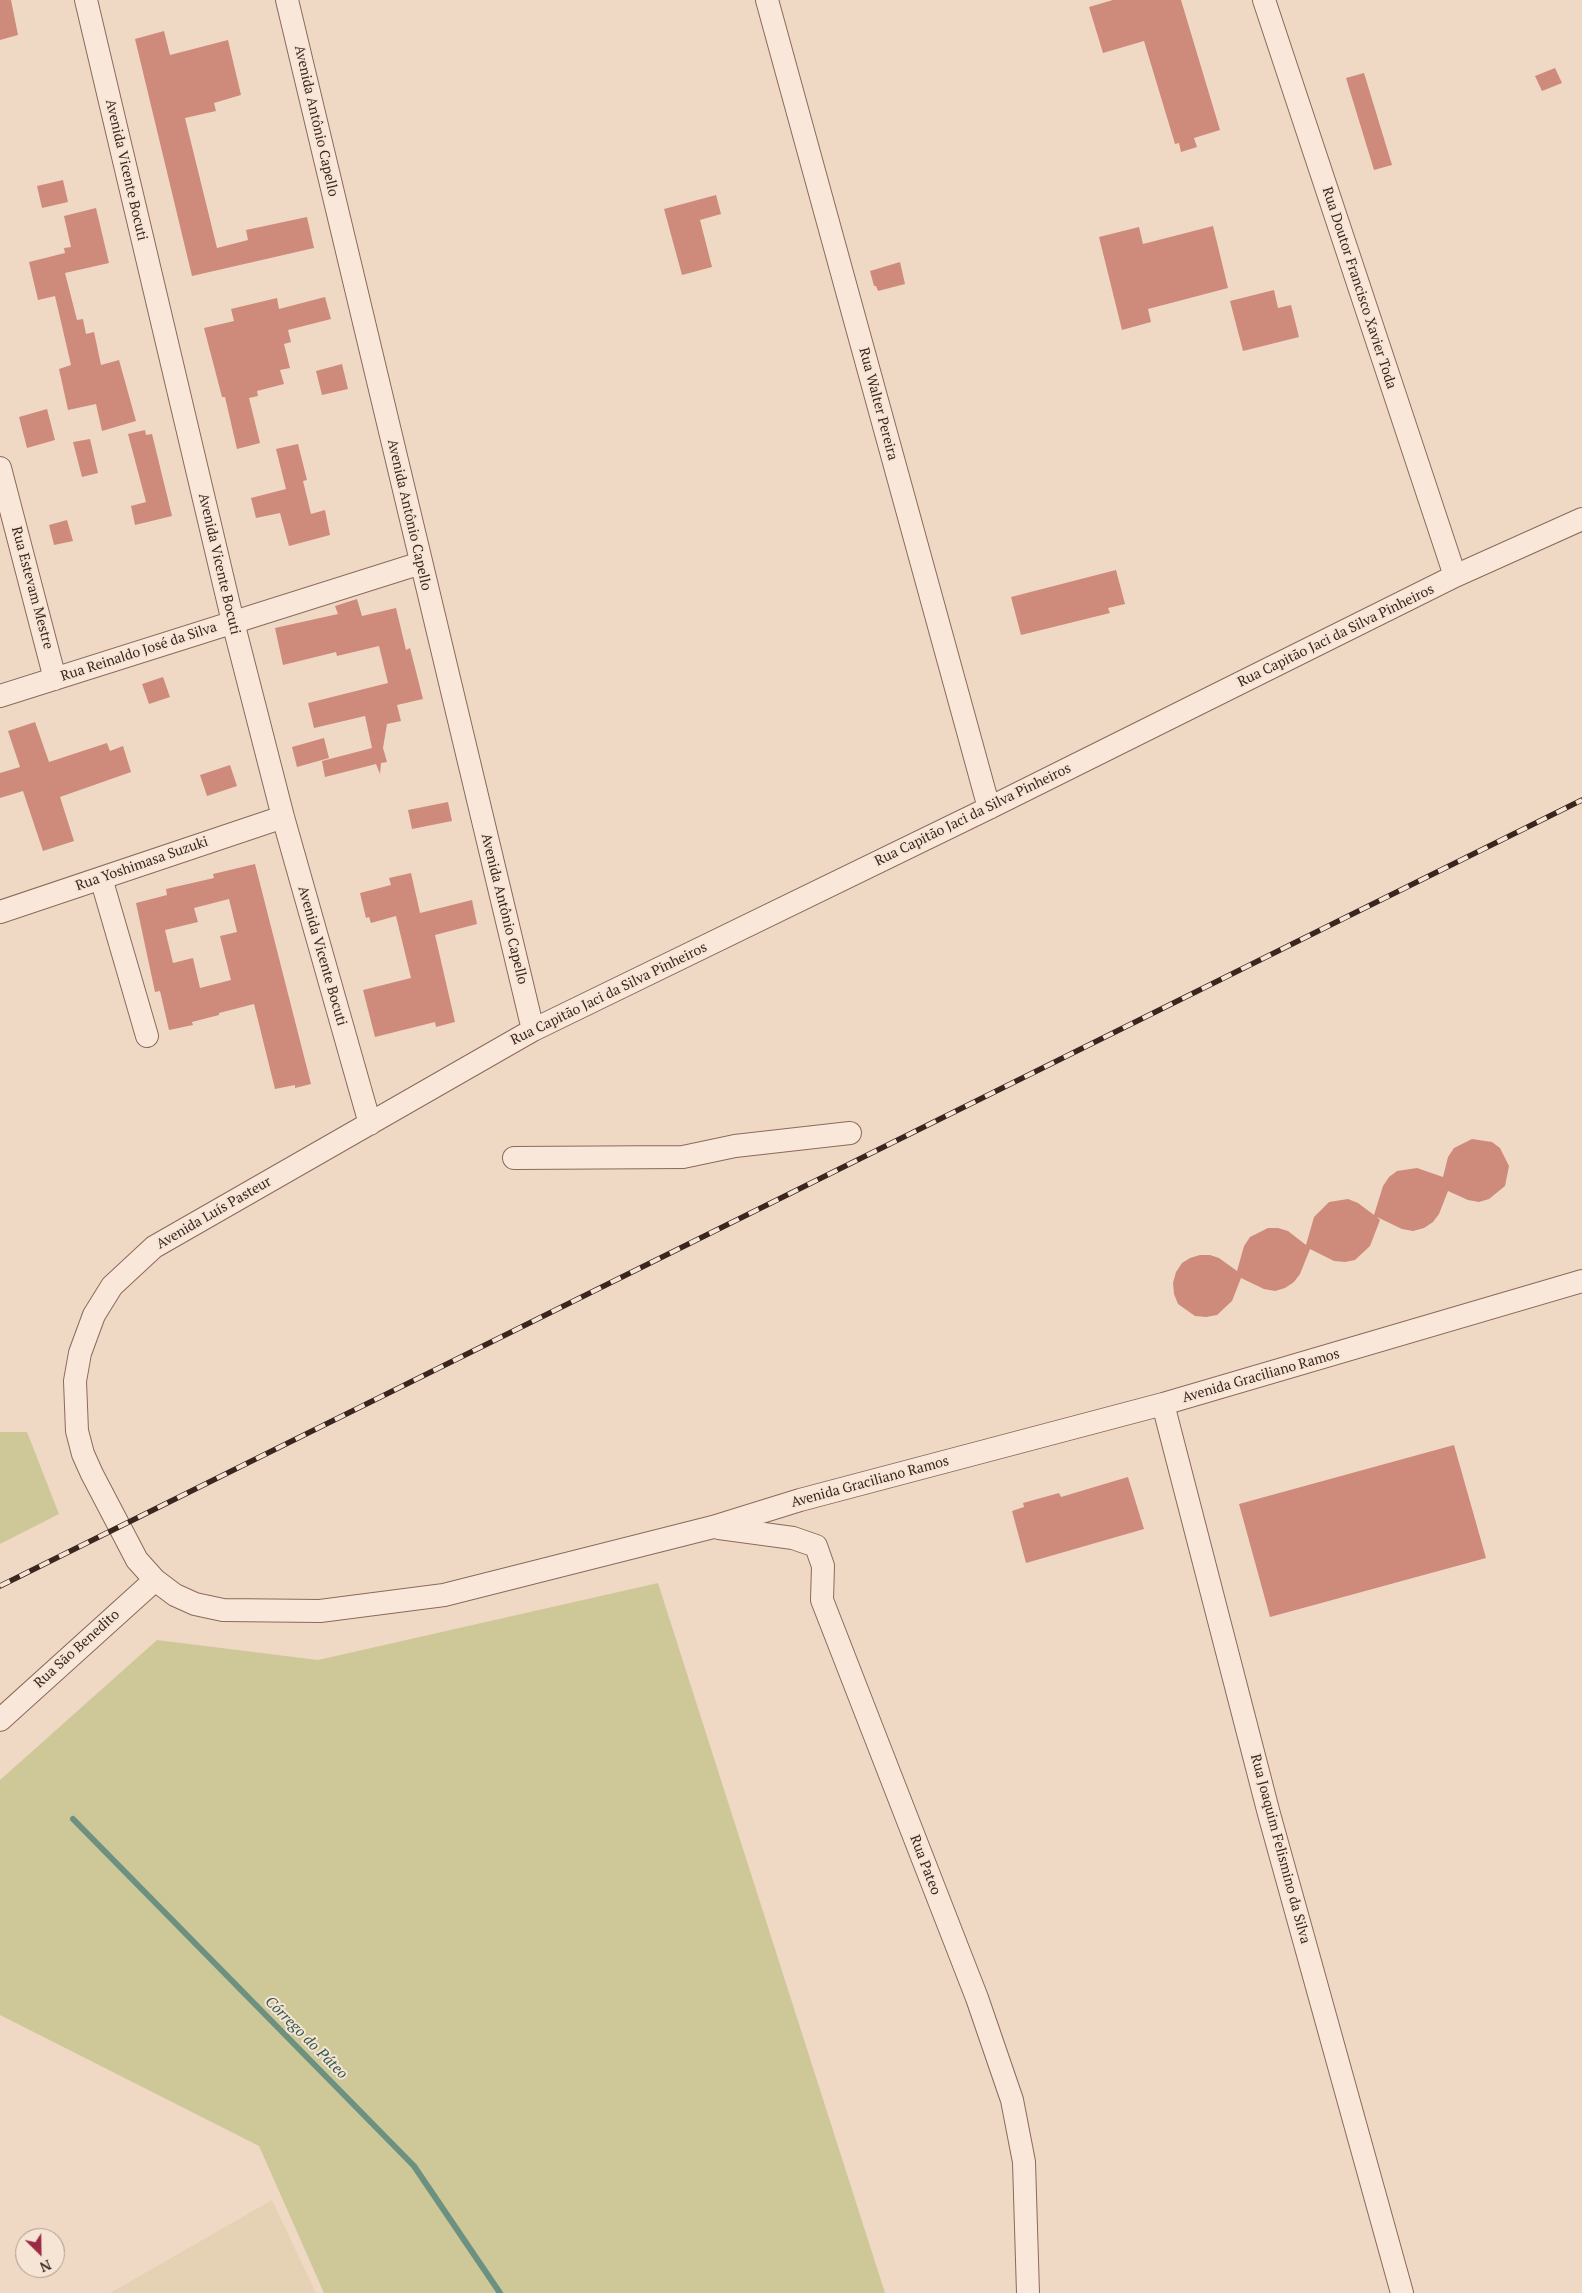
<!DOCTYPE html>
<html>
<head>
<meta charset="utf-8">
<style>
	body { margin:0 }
	#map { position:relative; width:1582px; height:2293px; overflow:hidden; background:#efd9c5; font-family:"PT Serif",serif }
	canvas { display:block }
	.north { position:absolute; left:15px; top:2228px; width:50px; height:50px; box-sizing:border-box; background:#f6e5d5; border:1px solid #ab998c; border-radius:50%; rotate:157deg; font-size:14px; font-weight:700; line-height:20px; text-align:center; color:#3b261f }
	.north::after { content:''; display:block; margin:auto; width:18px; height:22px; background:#9b2a45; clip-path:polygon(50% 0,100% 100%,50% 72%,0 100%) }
</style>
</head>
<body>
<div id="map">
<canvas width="1582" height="2293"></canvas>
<div class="north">N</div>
</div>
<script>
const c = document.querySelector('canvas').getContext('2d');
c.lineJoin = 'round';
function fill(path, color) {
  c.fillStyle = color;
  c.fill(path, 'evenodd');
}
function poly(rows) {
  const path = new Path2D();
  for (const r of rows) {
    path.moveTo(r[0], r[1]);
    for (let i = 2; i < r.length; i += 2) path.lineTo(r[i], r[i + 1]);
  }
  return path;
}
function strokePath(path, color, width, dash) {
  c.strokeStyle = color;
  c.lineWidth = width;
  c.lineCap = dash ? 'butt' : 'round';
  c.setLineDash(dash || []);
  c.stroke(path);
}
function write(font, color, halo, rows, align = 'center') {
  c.font = font + ' "PT Serif",serif';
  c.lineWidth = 4;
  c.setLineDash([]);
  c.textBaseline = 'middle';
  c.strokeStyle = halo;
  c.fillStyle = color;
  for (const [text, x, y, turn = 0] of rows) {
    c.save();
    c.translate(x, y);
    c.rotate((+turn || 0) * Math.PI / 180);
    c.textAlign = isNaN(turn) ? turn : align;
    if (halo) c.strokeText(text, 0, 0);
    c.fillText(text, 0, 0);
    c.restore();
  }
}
fill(poly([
	[272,2200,316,2293,110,2293]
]), '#e5d1b3');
fill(poly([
	[0,1432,27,1432,59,1514,0,1544],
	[658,1583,885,2293,324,2293,259,2146,0,2015,0,1780,157,1640,318,1660]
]), '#cec899');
strokePath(poly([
	[73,1819,414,2166,500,2293]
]), '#6d9180', 6);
fill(poly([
	[0,0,11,0,18,35,0,40],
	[1113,0,1181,0,1220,130,1194,138,1197,147,1181,152,1179,143,1175,144,1144,41,1103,53,1089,7],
	[164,31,170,55,228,40,241,95,214,103,216,111,185,118,217,248,248,240,246,230,307,217,314,248,192,276,135,39],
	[1555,68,1562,83,1542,91,1535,76],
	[1364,73,1392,165,1374,170,1346,78],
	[63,180,68,202,42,208,37,186],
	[716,195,721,214,700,220,712,267,682,275,664,209],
	[96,208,109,263,65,273,77,320,83,319,86,334,94,332,101,365,119,360,136,421,102,431,96,404,68,410,59,369,71,365,55,296,38,300,29,262,65,253,64,248,71,247,64,216],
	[1213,226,1228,288,1148,309,1151,322,1122,330,1099,237,1139,227,1143,244],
	[900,262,905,284,878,291,876,286,874,286,870,271],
	[1274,290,1278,308,1291,305,1299,337,1243,351,1230,301],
	[325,297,331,319,288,330,291,342,284,344,290,368,280,370,284,384,257,391,258,396,249,398,260,443,237,449,225,397,222,397,204,328,234,321,231,309,277,298,279,309],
	[342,364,348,389,322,395,316,371],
	[47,409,55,440,27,448,19,417],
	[145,430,146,435,152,434,172,516,135,525,131,506,146,502,128,434],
	[90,439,98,473,82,477,73,442],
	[298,444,307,480,303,481,311,514,325,510,330,535,289,546,280,513,256,518,251,498,286,489,276,449],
	[67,520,73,541,54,545,49,525],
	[1116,570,1125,604,1108,608,1110,613,1021,635,1011,597],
	[357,599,362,616,396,608,406,650,410,648,423,699,397,705,401,721,387,724,383,748,387,762,381,763,380,774,376,764,325,777,322,761,372,748,365,716,314,728,308,703,388,683,379,646,337,656,336,652,283,665,275,628,338,614,335,606],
	[163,677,170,697,149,704,142,684],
	[35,722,49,762,107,743,110,751,123,746,131,772,60,797,74,841,43,851,23,791,0,798,0,773,20,767,8,731],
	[324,738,329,758,297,767,292,747],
	[230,765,237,786,207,796,200,775],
	[448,802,452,821,412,829,408,810],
	[255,864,311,1084,295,1088,295,1085,275,1089,254,1004,219,1013,219,1015,192,1022,193,1025,169,1030,160,991,155,992,136,903,167,895,166,889,214,878,213,874],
	[229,899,237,932,220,936,231,980,200,988,193,958,173,963,165,930,198,922,194,908],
	[411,873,420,913,472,900,477,924,435,935,455,1022,436,1027,435,1022,375,1037,363,990,411,978,396,916,371,923,369,917,366,918,360,893,391,885,389,878],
	[1472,1139,1492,1142,1500,1148,1509,1166,1505,1186,1489,1199,1479,1202,1468,1200,1448,1191,1439,1214,1433,1222,1424,1228,1413,1231,1402,1229,1377,1217,1380,1220,1370,1246,1355,1260,1345,1262,1334,1261,1310,1249,1300,1274,1294,1282,1285,1288,1275,1291,1264,1289,1241,1278,1232,1301,1217,1315,1206,1317,1195,1316,1178,1304,1174,1294,1173,1283,1176,1272,1182,1263,1190,1258,1200,1255,1210,1255,1219,1258,1237,1271,1244,1246,1250,1237,1268,1228,1278,1228,1288,1231,1306,1245,1314,1217,1329,1202,1348,1199,1358,1203,1374,1215,1383,1186,1389,1177,1397,1171,1417,1168,1443,1177,1448,1157,1454,1148],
	[1454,1445,1486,1558,1270,1617,1239,1504],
	[1128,1477,1144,1529,1026,1563,1012,1511,1024,1507,1023,1503,1059,1493,1061,1497]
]), '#ce8a7b');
const minor = poly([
	[86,0,233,622,283,817,370,1124],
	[287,0,533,1030],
	[767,0,989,808],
	[1264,0,1455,576],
	[0,468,55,679],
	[1582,519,1455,576,989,808,533,1030,154,1247,112,1286,94,1315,80,1353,75,1381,77,1431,83,1454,92,1474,137,1560,155,1580,175,1595,195,1604,223,1610,320,1611,444,1595,713,1527,800,1500,1163,1404,1582,1281],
	[0,696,421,563],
	[101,878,147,1036],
	[0,912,283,817],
	[514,1158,683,1157,735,1146,850,1133],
	[1163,1404,1269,1814,1402,2293],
	[719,1528,793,1538,816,1546,823,1566,822,1600,977,1998,1012,2100,1024,2162,1028,2293],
	[0,1720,155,1580]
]);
strokePath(minor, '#8b695b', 24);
strokePath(minor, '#f9e8d9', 22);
const rail = poly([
	[0,1586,1582,800]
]);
strokePath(rail, '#3b261f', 5.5);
strokePath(rail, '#f6e5d5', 4, [11]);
write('14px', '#3b261f', '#f6e5d5', [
	["Avenida Antônio Capello",316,121,77],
	["Avenida Vicente Bocuti",126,170,77],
	["Rua Doutor Francisco Xavier Toda",1359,288,72],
	["Rua Walter Pereira",878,404,75],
	["Avenida Antônio Capello",409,515,77],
	["Avenida Vicente Bocuti",219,564,77],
	["Rua Estevam Mestre",32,588,75],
	["Rua Capitão Jaci da Silva Pinheiros",1336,636,-26],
	["Rua Reinaldo José da Silva",139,652,-18],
	["Rua Capitão Jaci da Silva Pinheiros",973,815,-26],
	["Rua Yoshimasa Suzuki",142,864,-19],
	["Avenida Antônio Capello",504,909,76],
	["Avenida Vicente Bocuti",322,956,74],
	["Rua Capitão Jaci da Silva Pinheiros",609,994,-26],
	["Avenida Luís Pasteur",214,1213,-30],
	["Avenida Graciliano Ramos",1261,1376,-16],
	["Avenida Graciliano Ramos",870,1482,-15],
	["Rua São Benedito",77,1649,-42],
	["Rua Joaquim Felismino da Silva",1280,1849,75],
	["Rua Pateo",925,1865,69]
]);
write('italic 15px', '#2e5b4d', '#f6e5d5', [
	["Córrego do Páteo",306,2038,45]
]);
</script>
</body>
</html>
